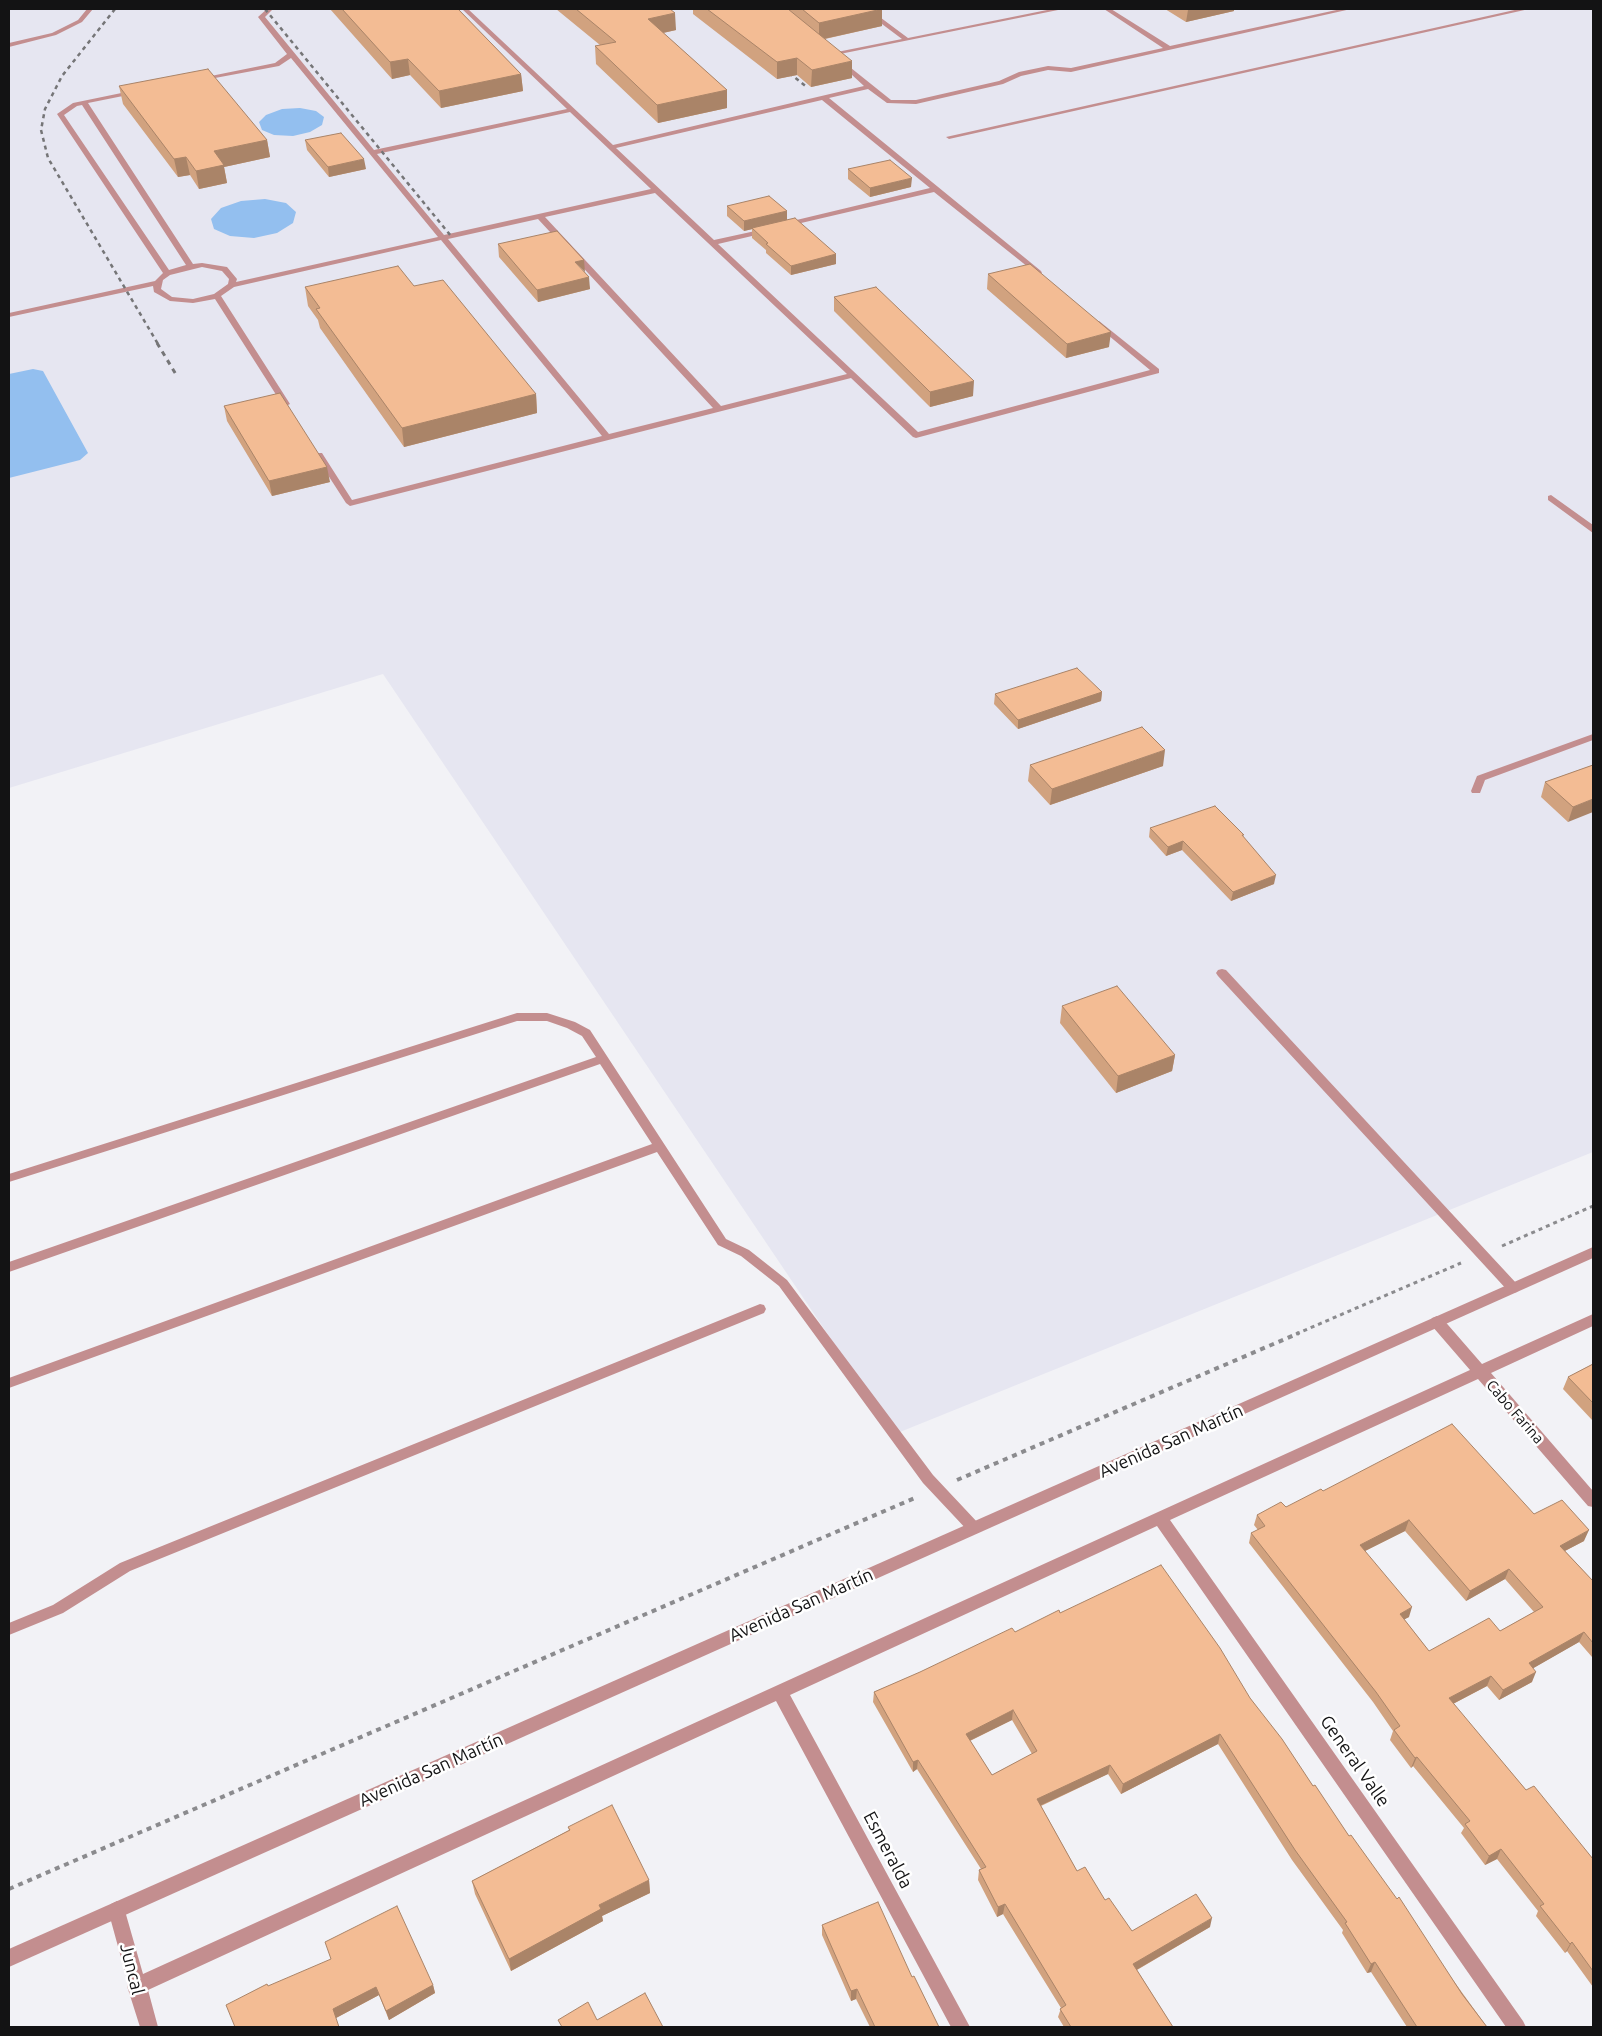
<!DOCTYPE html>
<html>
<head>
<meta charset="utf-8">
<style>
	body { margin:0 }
	#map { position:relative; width:1602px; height:2036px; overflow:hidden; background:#f2f2f6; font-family:Ubuntu,sans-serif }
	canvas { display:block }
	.frame { position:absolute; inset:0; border:10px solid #131314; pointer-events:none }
</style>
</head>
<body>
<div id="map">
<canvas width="1602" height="2036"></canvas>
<div class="frame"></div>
</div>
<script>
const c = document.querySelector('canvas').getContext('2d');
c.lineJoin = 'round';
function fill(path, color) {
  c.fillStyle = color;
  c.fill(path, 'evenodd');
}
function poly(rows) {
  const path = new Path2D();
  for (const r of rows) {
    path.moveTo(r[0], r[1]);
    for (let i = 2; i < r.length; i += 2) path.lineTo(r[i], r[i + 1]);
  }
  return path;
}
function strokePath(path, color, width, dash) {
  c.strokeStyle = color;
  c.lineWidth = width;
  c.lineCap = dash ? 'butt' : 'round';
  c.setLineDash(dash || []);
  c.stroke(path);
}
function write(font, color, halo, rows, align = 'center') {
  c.font = font + ' Ubuntu,sans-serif';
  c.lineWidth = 5;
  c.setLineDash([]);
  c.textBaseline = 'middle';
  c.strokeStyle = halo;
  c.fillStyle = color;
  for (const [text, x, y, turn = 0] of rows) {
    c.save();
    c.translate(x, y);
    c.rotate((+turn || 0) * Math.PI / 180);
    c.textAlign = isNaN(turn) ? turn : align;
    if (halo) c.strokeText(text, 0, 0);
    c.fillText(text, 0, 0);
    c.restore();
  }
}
fill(poly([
	[9,9,1593,9,1593,1152,895,1434,383,674,9,788]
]), '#e6e6f1');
fill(poly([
	[300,108,316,111,324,117,322,125,310,132,293,136,274,135,262,130,259,122,266,115,282,109],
	[265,199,286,203,296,212,293,223,277,233,254,238,230,236,214,229,211,219,221,208,241,201],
	[33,369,43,371,88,453,80,460,9,478,9,374]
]), '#93bfef');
strokePath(poly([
	[1502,1246,1593,1206],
	[1296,1334,1461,1263]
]), '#8b8b8e', 3, [4, 4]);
strokePath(poly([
	[957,1480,1299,1333],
	[9,1889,917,1497]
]), '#8b8b8e', 4, [5, 5]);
fill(poly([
	[87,9,93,9,82,22,56,35,9,47,9,43,52,33,78,20,87,9],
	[267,9,273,9,265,17,374,150,567,109,462,9,468,9,613,145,864,86,839,63,838,62,841,60,891,100,916,100,999,81,1019,72,1048,66,1071,68,1163,48,1104,9,1111,9,1170,46,1341,9,1351,9,1071,72,1048,70,1021,76,1003,84,916,104,887,103,868,89,829,98,1041,271,1042,273,1038,275,934,192,784,227,784,223,930,188,822,100,616,148,714,240,769,228,769,232,718,244,918,432,1150,370,1096,325,1095,323,1099,321,1159,369,1159,373,916,438,913,437,851,378,350,506,346,503,315,455,316,453,322,453,352,500,602,436,441,240,234,287,221,296,290,404,286,406,282,404,215,299,193,303,170,301,154,292,153,286,9,317,9,313,155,281,163,273,57,114,73,103,136,90,139,92,138,93,88,103,193,264,202,263,227,267,237,279,236,282,438,237,291,58,279,66,199,81,199,79,201,78,275,63,287,54,258,17,267,9],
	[82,105,186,265,169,270,64,115,77,106,82,105],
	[570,112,651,189,444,235,377,154,570,112],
	[655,193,847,374,721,406,545,217,655,193],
	[538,219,713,408,609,434,448,239,538,219],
	[202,267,222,271,229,279,228,284,214,294,193,299,172,297,161,289,163,280,170,275,202,267],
	[862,9,869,9,908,38,1052,9,1063,9,830,56,830,54,832,53,902,39,862,9],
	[1519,9,1529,9,949,139,946,137,1519,9],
	[1593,734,1593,740,1485,780,1480,793,1472,793,1471,791,1477,776,1593,734],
	[1222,969,1226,970,1517,1284,1519,1288,1517,1292,1513,1293,1509,1292,1218,976,1216,973,1218,970,1222,969],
	[517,1013,547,1013,575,1022,590,1030,726,1239,749,1250,787,1280,933,1475,979,1524,981,1528,979,1532,974,1534,969,1532,923,1483,779,1286,741,1256,718,1245,657,1152,9,1388,9,1378,652,1144,600,1064,9,1272,9,1262,596,1057,582,1036,567,1028,547,1021,517,1021,9,1182,9,1174,517,1013],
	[760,1304,764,1305,766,1309,764,1313,130,1571,63,1613,9,1635,9,1623,53,1605,120,1563,760,1304]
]), '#c38e8f');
fill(poly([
	[1551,495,1593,525,1593,533,1548,500,1548,496,1551,495],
	[1593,1314,1593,1326,1491,1373,1593,1491,1593,1507,1588,1506,1478,1379,1170,1520,1523,2021,1526,2027,1506,2027,1157,1526,790,1695,970,2027,951,2027,776,1701,148,1990,158,2027,140,2027,127,1986,128,1983,108,1910,111,1904,117,1901,123,1904,143,1974,1470,1370,1432,1326,1430,1322,1432,1318,1437,1316,1442,1318,1482,1364,1593,1314]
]), '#c38e8f');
fill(poly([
	[1593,1247,1593,1258,9,1967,9,1949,1593,1247]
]), '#c38e8f');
strokePath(poly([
	[115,9,62,76,45,109,41,130,48,158,158,344],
	[265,9,451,236],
	[783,68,808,88]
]), '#757577', 2.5, [4, 4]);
strokePath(poly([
	[157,343,177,376]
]), '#757577', 3, [5, 5]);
fill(poly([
	[330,9,458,9,521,74,523,91,441,108,410,75,392,79],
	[556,9,670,9,676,30,663,33,727,90,727,108,658,123,596,64,595,46,600,45],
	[693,9,882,9,882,26,825,39,852,78,811,87,797,75,777,79,693,14],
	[1165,9,1234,9,1234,11,1186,22],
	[119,86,267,140,270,157,224,167,227,183,199,189,190,175,178,177,123,104],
	[305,140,366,169,329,177,307,150],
	[848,169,911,187,870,197,848,179],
	[727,206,787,211,787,220,836,254,836,264,791,275,766,253,766,250,752,238,752,229,744,231,727,216],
	[498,244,585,272,590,289,538,302,499,257],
	[988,274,1109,347,1066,358,987,289],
	[414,286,536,394,537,413,404,447,320,328,318,320,308,306,305,287],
	[834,297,973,396,930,407,834,311],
	[224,406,330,482,272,496,227,421],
	[1102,692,1101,701,1018,729,994,704,995,694],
	[1030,765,1163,766,1050,805,1028,781],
	[1593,765,1568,822,1541,797,1545,782],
	[1150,828,1243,837,1274,884,1231,901,1182,850,1166,856,1149,837],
	[1062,1006,1175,1055,1172,1071,1116,1093,1060,1023],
	[1593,1364,1593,1421,1563,1389,1568,1377],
	[1323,1491,1534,1514,1584,1541,1565,1551,1593,1581,1593,1657,1592,1657,1579,1642,1533,1668,1532,1682,1499,1700,1487,1686,1453,1704,1526,1790,1593,1859,1593,1987,1567,1951,1565,1953,1536,1916,1538,1911,1497,1859,1485,1865,1461,1833,1464,1828,1413,1766,1411,1768,1390,1740,1393,1731,1373,1702,1249,1543,1251,1533,1258,1530,1254,1525,1257,1515,1286,1507],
	[1405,1531,1466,1601,1505,1579,1534,1612,1500,1631,1429,1651,1404,1619,1409,1617,1365,1551],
	[1060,1613,1250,1698,1349,1836,1487,2027,1407,2027,1371,1972,1367,1973,1342,1933,1343,1930,1292,1860,1218,1744,1121,1794,1108,1774,1041,1806,1077,1871,1132,1931,1210,1927,1137,1970,1173,2027,1064,2027,1058,2017,1061,2008,1003,1914,997,1917,978,1880,979,1870,981,1869,917,1769,913,1772,873,1702,874,1692],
	[1012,1720,1032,1754,992,1775,970,1741],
	[568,1827,649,1880,650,1893,602,1916,603,1921,511,1971,475,1894,472,1881,569,1830],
	[822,1925,912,1977,939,2027,870,2027,856,1999,851,2001,822,1935],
	[433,1985,435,1993,389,2020,379,1995,336,2018,268,1986]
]), '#d1a27f');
fill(poly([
	[882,9,882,26,819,40,819,23],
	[1194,9,1234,9,1234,11,1186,22,1188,10],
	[675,13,676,30,649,36,648,19],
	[797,58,797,75,777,79,777,62],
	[408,59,410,75,392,79,390,62],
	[852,61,852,78,811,87,812,70],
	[521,74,523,91,441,108,439,91],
	[727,90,727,108,658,123,657,105],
	[267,140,270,157,224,167,227,183,199,189,196,171,214,151],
	[186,157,190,175,178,177,174,159],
	[364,159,366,169,329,177,328,167],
	[912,178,911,187,870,197,870,188],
	[787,211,787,221,744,231,744,221],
	[836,254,836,264,791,275,791,266],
	[584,260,585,272,575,262],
	[589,277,590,289,538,302,537,290],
	[1111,332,1109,347,1066,358,1067,344],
	[974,381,973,396,930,407,930,392],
	[536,394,537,413,404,447,402,428],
	[327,467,330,482,272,496,269,481],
	[1102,692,1101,701,1018,729,1018,720],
	[1165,750,1163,766,1050,805,1052,789],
	[1593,799,1593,812,1568,822,1573,807],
	[1183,841,1182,850,1166,856,1168,847],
	[1276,875,1274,884,1231,901,1233,892],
	[1175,1055,1172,1071,1116,1093,1118,1076],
	[1409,1520,1405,1531,1357,1555,1360,1545],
	[1589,1530,1584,1541,1555,1556,1560,1546],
	[1509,1569,1505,1579,1466,1601,1470,1591],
	[1412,1607,1409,1617,1396,1624,1400,1614],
	[1584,1632,1579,1642,1525,1673,1529,1663],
	[1536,1672,1532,1682,1499,1700,1503,1690],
	[1491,1676,1487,1686,1445,1708,1449,1698],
	[1013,1710,1012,1720,965,1743,966,1734],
	[1220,1734,1218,1744,1121,1794,1123,1784],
	[1417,1757,1413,1766,1411,1768,1415,1758],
	[918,1760,917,1769,913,1772,913,1762],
	[1110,1765,1108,1774,1035,1808,1037,1799],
	[1501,1849,1497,1859,1485,1865,1489,1856],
	[649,1880,650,1893,602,1916,603,1921,511,1971,509,1959,599,1905],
	[1005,1904,1003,1914,997,1917,998,1907],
	[1212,1918,1210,1927,1131,1973,1133,1964],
	[1572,1942,1567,1951,1565,1953,1570,1944],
	[1375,1962,1371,1972,1367,1973,1371,1964],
	[433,1985,435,1993,389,2020,386,2011],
	[376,1987,379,1995,336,2018,333,2009],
	[857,1989,856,1999,851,2001,851,1991]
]), '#aa8468');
const building = poly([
	[342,9,458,9,521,74,439,91,408,59,390,62,342,9],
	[576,9,670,9,675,13,648,19,727,90,657,105,595,46,616,42,576,9],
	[707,9,788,9,852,61,812,70,797,58,777,62,707,9],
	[802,9,882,9,819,23,802,9],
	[208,69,267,140,214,151,224,165,196,171,186,157,174,159,119,86,208,69],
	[341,133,364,159,328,167,305,140,341,133],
	[890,160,912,178,870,188,848,169,890,160],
	[769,196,787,211,744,221,727,206,769,196],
	[795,218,836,254,791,266,766,244,768,243,752,228,795,218],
	[557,231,584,260,575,262,589,277,537,290,498,244,557,231],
	[1030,264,1111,332,1067,344,988,274,1030,264],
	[398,266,414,286,443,280,536,394,402,428,316,309,320,308,305,287,398,266],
	[876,287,974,381,930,392,834,297,876,287],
	[280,393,327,467,269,481,224,406,280,393],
	[1077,668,1102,692,1018,720,995,694,1077,668],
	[1142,727,1165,750,1052,789,1030,765,1142,727],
	[1593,765,1593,799,1573,807,1545,782,1593,765],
	[1215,806,1244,835,1242,835,1276,875,1233,892,1183,841,1168,847,1150,828,1215,806],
	[1117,986,1175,1055,1118,1076,1062,1006,1117,986],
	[1593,1364,1593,1403,1568,1377,1593,1364],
	[1452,1424,1534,1514,1562,1500,1589,1530,1560,1546,1593,1581,1593,1643,1584,1632,1529,1663,1536,1672,1503,1690,1491,1676,1449,1698,1526,1790,1534,1786,1593,1859,1593,1971,1572,1942,1570,1944,1540,1906,1544,1904,1501,1849,1489,1856,1465,1824,1470,1821,1417,1757,1415,1758,1394,1730,1400,1726,1376,1692,1251,1533,1265,1526,1257,1515,1281,1502,1286,1507,1321,1489,1323,1491,1452,1424],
	[1409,1520,1470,1591,1509,1569,1543,1607,1500,1631,1489,1618,1429,1651,1400,1614,1412,1607,1360,1545,1409,1520],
	[1161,1565,1220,1648,1250,1698,1282,1739,1313,1786,1315,1785,1349,1836,1351,1835,1397,1899,1399,1897,1462,1994,1487,2027,1417,2027,1375,1962,1371,1964,1345,1923,1347,1922,1295,1850,1220,1734,1123,1784,1110,1765,1037,1799,1077,1871,1085,1867,1105,1900,1109,1898,1132,1931,1196,1894,1212,1918,1133,1964,1173,2027,1071,2027,1060,2009,1066,2005,1005,1904,998,1907,979,1870,986,1867,918,1760,913,1762,874,1692,920,1672,1012,1628,1015,1632,1059,1610,1060,1613,1161,1565],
	[1013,1710,1037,1751,992,1775,966,1734,1013,1710],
	[612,1805,649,1880,599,1905,601,1909,509,1959,472,1881,570,1830,568,1827,612,1805],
	[878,1902,912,1977,914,1976,939,2027,875,2027,857,1989,851,1991,822,1925,878,1902],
	[397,1906,433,1985,386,2011,376,1987,333,2009,339,2027,235,2027,226,2005,267,1984,268,1986,331,1959,325,1942,397,1906],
	[645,1993,663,2027,562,2027,558,2020,588,2002,597,2020,645,1993]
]);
fill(building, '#f3bc94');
strokePath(building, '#aa8468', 1);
write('15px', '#131314', '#fff', [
	["Cabo Farina",1515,1412,49]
]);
write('18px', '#131314', '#fff', [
	["Avenida San Martín",1171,1441,-24],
	["Avenida San Martín",801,1605,-24],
	["General Valle",1355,1761,55],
	["Avenida San Martín",431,1770,-24],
	["Esmeralda",888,1850,62],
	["Juncal",132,1969,76]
]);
</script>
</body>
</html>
